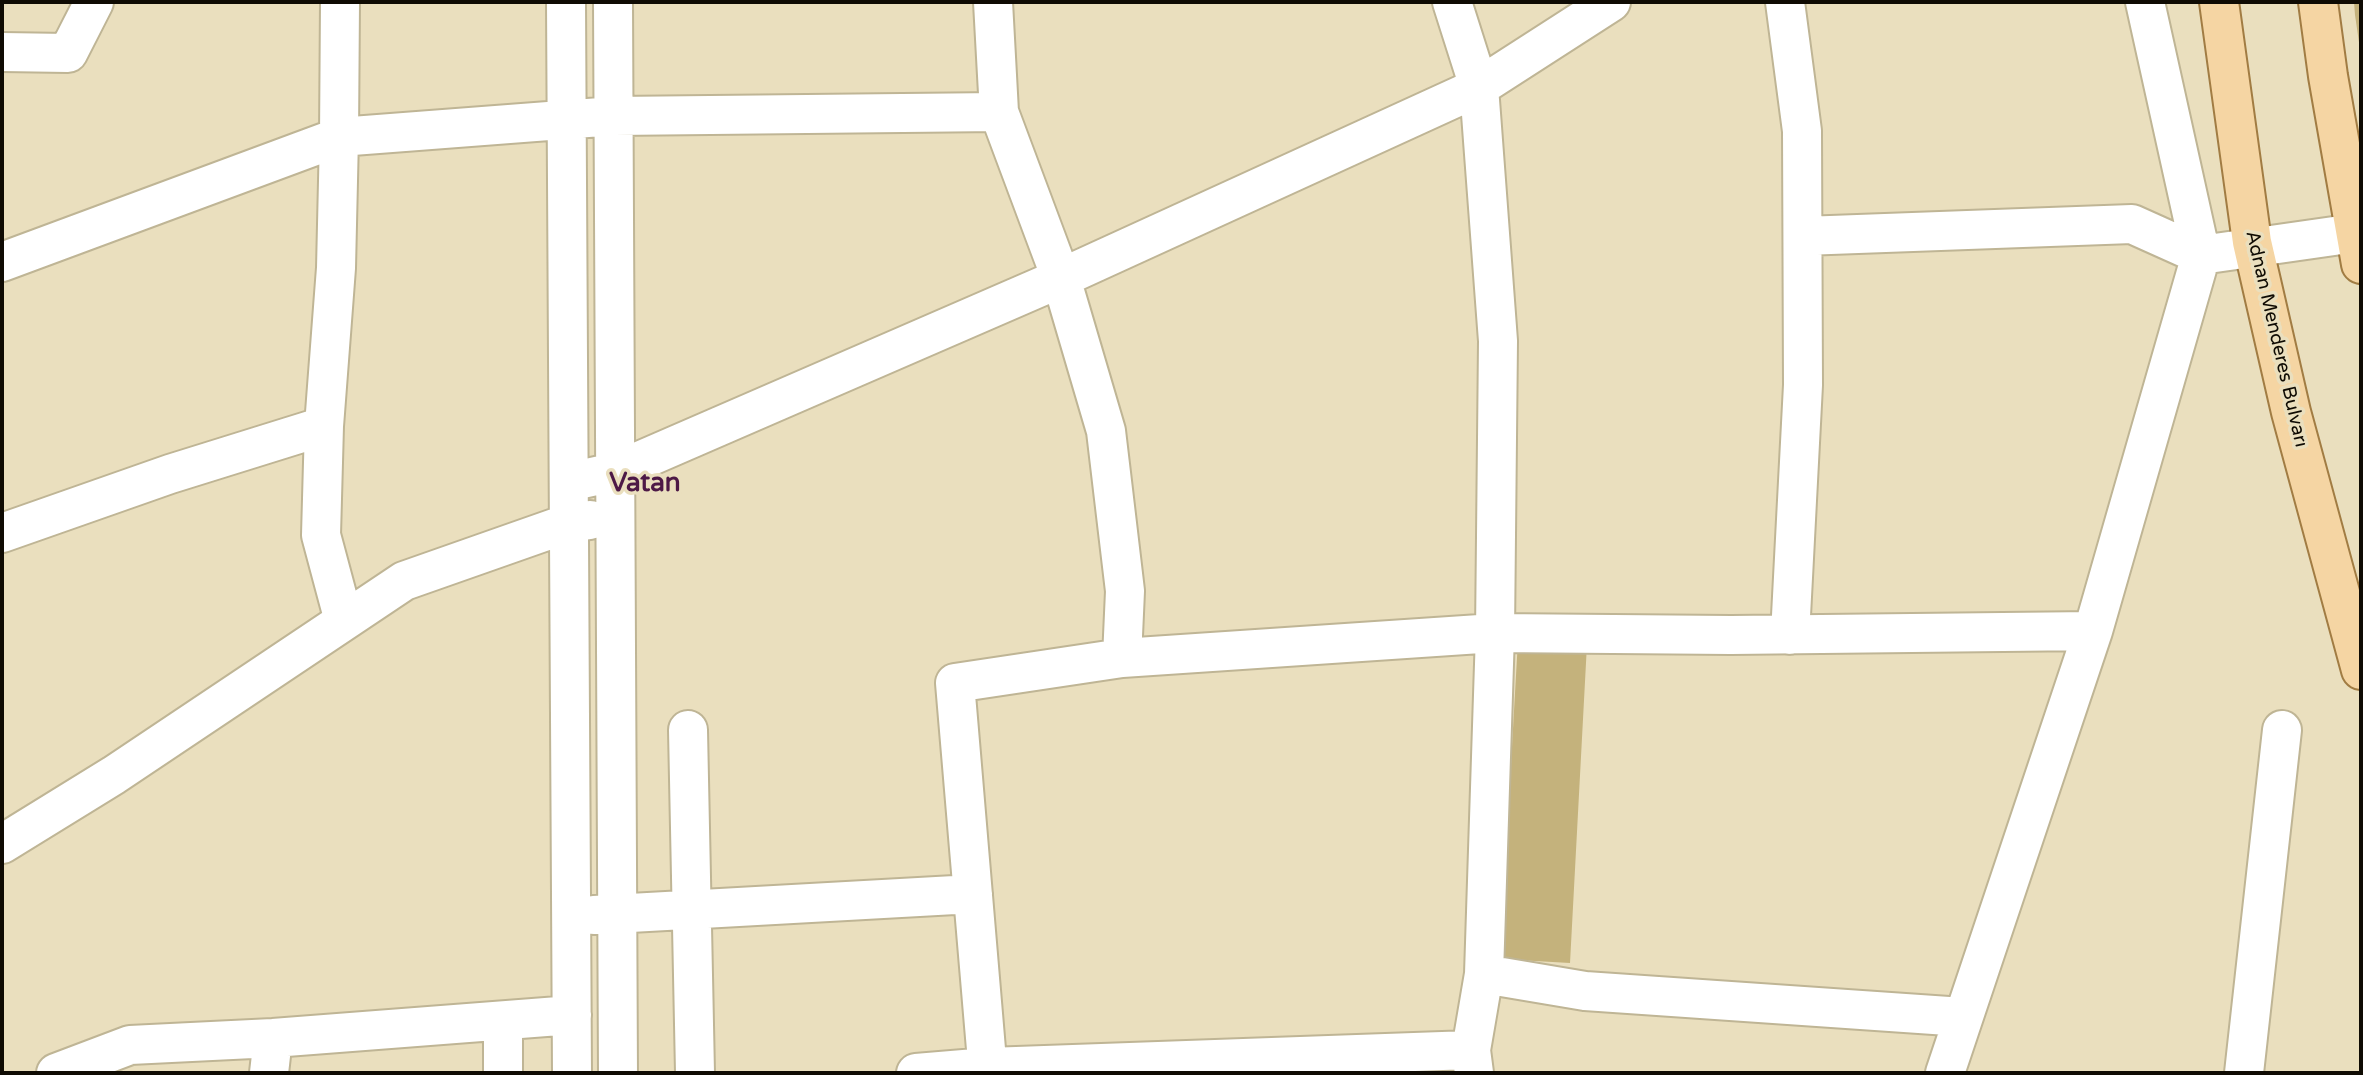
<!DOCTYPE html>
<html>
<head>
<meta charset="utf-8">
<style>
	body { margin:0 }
	#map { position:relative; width:2363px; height:1075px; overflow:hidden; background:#eadfbe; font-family:"Varela Round",sans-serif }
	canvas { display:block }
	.frame { position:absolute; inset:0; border:4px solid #0f0b03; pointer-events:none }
</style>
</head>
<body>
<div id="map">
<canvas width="2363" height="1075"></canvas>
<div class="frame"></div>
</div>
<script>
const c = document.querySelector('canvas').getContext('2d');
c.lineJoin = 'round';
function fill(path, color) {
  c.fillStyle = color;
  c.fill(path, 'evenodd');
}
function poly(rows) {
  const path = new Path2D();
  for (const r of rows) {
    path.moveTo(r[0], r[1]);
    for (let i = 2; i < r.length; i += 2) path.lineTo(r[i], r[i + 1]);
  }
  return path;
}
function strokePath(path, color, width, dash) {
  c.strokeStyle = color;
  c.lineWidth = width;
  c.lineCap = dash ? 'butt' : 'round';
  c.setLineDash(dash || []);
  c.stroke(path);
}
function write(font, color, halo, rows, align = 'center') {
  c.font = font + ' "Varela Round",sans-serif';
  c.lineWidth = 7;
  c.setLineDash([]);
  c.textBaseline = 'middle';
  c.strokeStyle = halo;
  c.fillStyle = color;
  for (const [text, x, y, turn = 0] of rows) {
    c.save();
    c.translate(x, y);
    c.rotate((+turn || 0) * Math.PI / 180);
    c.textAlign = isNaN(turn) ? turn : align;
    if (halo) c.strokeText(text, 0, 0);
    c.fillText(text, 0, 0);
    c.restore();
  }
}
fill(poly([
	[2354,2,2361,2,2361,56,2355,15],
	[1518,640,1587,644,1570,963,1500,959]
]), '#c4b27c');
const minor = poly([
	[340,2,339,137,614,116,999,112],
	[566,2,572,1073],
	[613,2,618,1073],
	[993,2,999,112,1061,278,1106,431,1125,591,1122,658],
	[1452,2,1479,87,1498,341,1495,633,1484,974,1471,1050,1474,1073],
	[1785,2,1802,131,1803,385,1790,635],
	[2145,2,2201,255],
	[2,52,68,53,94,2],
	[1803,236,2132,224,2201,255],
	[2,262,339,137,336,268,324,426,170,474,2,533],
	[324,426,321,535,344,621],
	[569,482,614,472,1061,278,1479,87,1611,2],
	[688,730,695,1073],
	[2,844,114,775,404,581,569,523,590,520],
	[594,915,973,894],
	[1484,974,1585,991,1963,1017],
	[503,1022,503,1073],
	[56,1073,130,1045,273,1038,572,1015],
	[269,1073,273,1038],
	[916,1073,988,1067,1471,1050],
	[988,1073,955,683,1122,658,1495,633,1731,635,2093,631,2201,255,2355,233],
	[1945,1073,2093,631],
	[2244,1073,2282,730]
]);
const major = poly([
	[2219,2,2252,242,2291,412,2361,670],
	[2318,2,2328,76,2361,264]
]);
strokePath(minor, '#bfb595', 42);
strokePath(major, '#a17c43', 42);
strokePath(minor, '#fff', 38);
strokePath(major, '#f5d5a3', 38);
write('19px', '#0f0b03', '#eadfbe', [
	["Adnan Menderes Bulvarı",2276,339,77]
]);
write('bold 26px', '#4d1946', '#eadfbe', [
	["Vatan",645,484]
]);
</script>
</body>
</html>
